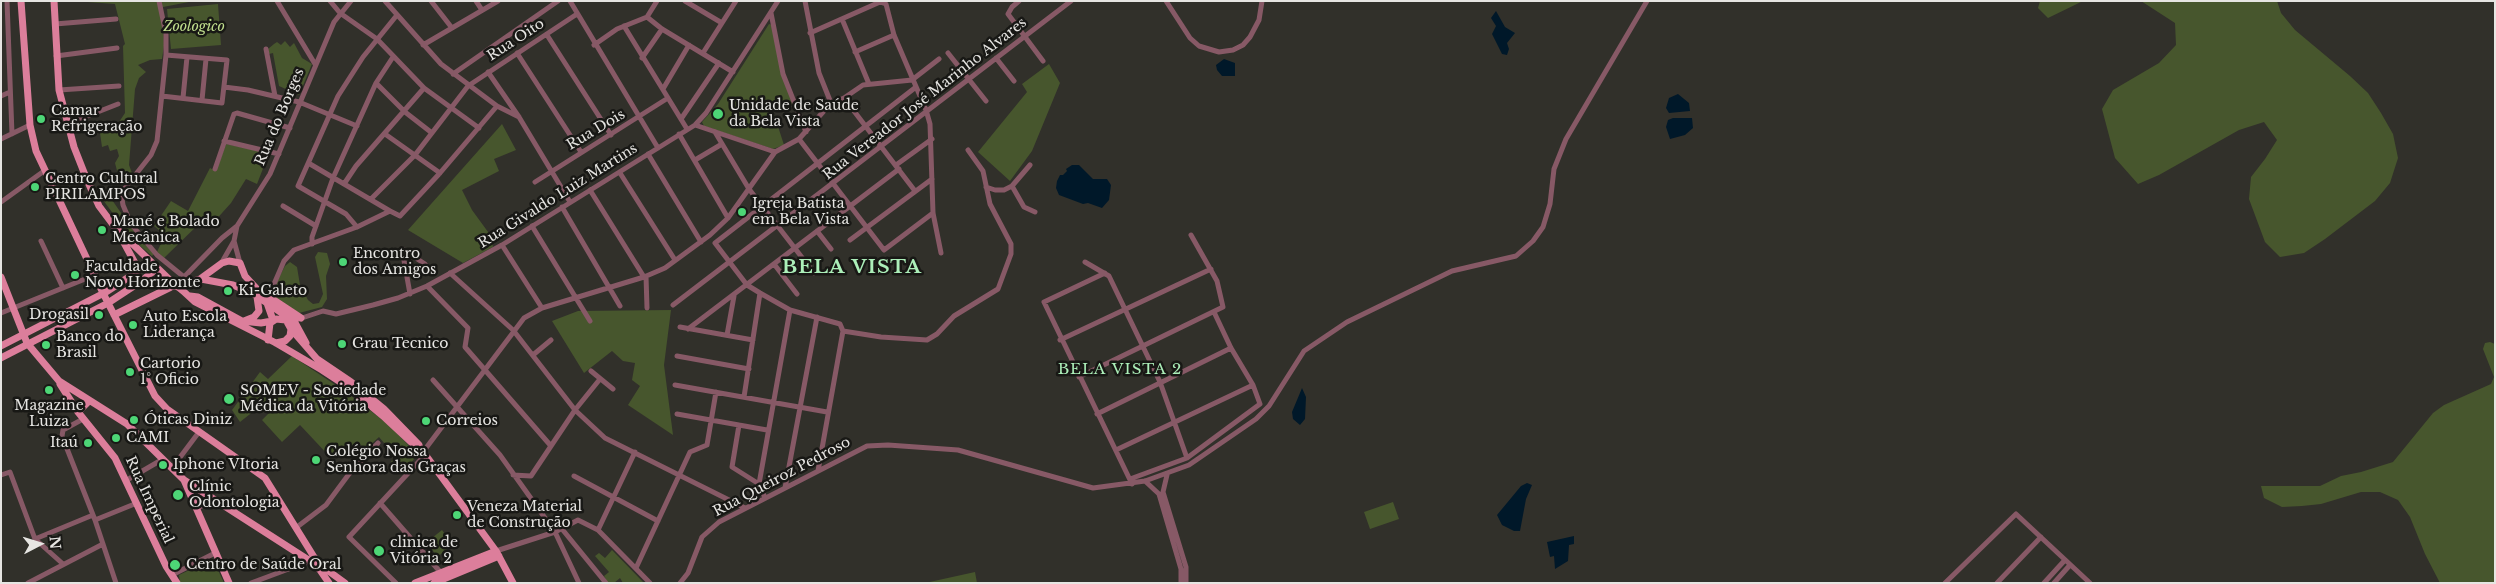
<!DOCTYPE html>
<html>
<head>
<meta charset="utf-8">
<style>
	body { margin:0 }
	#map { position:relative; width:2496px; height:584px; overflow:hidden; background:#31302a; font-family:"Libre Baskerville",serif }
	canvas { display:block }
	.frame { position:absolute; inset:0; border:2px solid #e6e5e2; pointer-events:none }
	.north { position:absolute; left:15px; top:519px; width:50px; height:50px; -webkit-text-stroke:4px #181815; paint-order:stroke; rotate:85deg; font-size:14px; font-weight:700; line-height:20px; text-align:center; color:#e6e5e2 }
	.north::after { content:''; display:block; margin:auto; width:18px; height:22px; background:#e6e5e2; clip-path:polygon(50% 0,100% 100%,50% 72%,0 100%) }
</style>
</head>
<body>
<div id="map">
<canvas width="2496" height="584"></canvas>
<div class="frame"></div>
<div class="north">N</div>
</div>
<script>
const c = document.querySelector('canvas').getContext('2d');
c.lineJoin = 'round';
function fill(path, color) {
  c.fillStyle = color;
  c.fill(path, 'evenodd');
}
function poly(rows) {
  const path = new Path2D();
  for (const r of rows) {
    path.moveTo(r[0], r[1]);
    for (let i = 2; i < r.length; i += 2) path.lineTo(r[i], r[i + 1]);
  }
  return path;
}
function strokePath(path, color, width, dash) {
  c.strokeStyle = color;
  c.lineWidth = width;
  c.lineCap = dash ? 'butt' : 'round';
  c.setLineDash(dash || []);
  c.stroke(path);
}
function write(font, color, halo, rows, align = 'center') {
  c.font = font + ' "Libre Baskerville",serif';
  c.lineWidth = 5;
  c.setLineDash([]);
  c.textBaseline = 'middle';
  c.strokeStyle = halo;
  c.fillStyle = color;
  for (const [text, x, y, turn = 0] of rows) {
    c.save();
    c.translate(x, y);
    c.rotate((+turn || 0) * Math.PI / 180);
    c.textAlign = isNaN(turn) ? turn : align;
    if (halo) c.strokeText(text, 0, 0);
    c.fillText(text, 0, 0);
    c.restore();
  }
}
fill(poly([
	[73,1,194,1,163,7,164,46,162,59,150,60,138,65,146,72,139,78,135,89,129,165,132,173,121,186,115,163,119,156,117,149,110,151,108,145,102,147,100,133,115,128,125,113,123,46,125,44,115,4],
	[2040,1,2083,1,2048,18,2038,8],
	[2141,1,2277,1,2281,13,2295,30,2350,76,2368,93,2381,113,2393,134,2398,158,2390,183,2375,201,2325,239,2304,253,2280,257,2265,242,2249,199,2251,177,2265,159,2277,140,2264,122,2239,130,2159,175,2138,184,2115,158,2102,109,2113,90,2159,63,2176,45,2175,23],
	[218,4,221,45,171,49,167,9],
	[769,24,772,25,793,104,773,111,784,145,773,149,704,126,702,122,718,104],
	[285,41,290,47,294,43,302,58,312,64,299,95,279,86,273,53,269,54,268,49,274,44,277,42,281,45],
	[1049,64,1060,83,1032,151,1010,181,978,152,1027,92,1022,84],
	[502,124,516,150,494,159,499,171,462,190,472,210,491,236,493,247,463,263,408,230],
	[226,144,269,153,257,184,246,179,231,203,213,223,205,218,164,258,157,252,165,235,154,226,171,201,188,211,210,168,216,171],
	[119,187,119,193,110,197,137,236,154,254,152,256,131,238,103,200,107,197,107,193],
	[318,252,327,253,330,264,326,276,327,299,322,307,299,313,270,295,285,266,290,262,297,267,300,285,308,300,313,304,319,303,323,294,315,257],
	[671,310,664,365,673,435,628,405,640,386,632,380,635,363,623,361,612,351,584,373,552,321,578,311],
	[2490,342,2495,344,2495,583,2440,583,2425,554,2410,517,2398,500,2380,492,2361,492,2321,504,2302,506,2282,507,2264,498,2261,486,2320,486,2341,476,2361,472,2393,462,2433,413,2444,405,2491,384,2494,377,2483,349,2485,343],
	[292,356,346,392,389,425,412,449,414,459,412,462,400,471,391,462,395,456,379,437,366,449,357,442,346,453,341,449,330,457,300,425,282,442,262,420,271,411,264,403,240,422,232,410,260,372,268,379],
	[1393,502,1399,519,1370,529,1364,512],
	[442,530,453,545,437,557,431,548,436,544,432,538],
	[612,550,644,583,623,583,620,578,614,583,608,583,604,576,609,572,595,556,599,553,605,558],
	[213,559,224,583,180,583,179,575],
	[975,572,977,583,925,583]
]), '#47562d');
fill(poly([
	[1496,11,1505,27,1515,33,1507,43,1509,49,1507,55,1502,54,1492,34,1496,26,1491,18],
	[1224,59,1235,63,1235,76,1222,76,1217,70,1216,65],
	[1678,94,1689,103,1690,111,1669,113,1666,108,1669,98],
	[1673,118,1692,118,1693,128,1685,135,1670,139,1666,127,1668,120],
	[1072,165,1079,165,1093,179,1107,179,1111,185,1109,200,1102,208,1088,203,1083,204,1059,195,1056,188,1057,181,1060,175,1063,175,1067,171,1066,169],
	[1302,388,1306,397,1305,419,1300,425,1293,419,1292,412],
	[1527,483,1532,485,1526,499,1520,531,1514,531,1502,525,1497,515,1521,486],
	[1574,536,1574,544,1569,545,1568,561,1555,569,1554,556,1550,557,1547,542]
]), '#001829');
strokePath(poly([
	[7,1,12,134],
	[159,1,166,34,166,55,157,141,151,155,121,193,123,205,131,224,157,255,184,277,222,238,237,226],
	[277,1,315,64],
	[330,1,340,13,377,39,424,88,479,128],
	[385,1,441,64,497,106,519,117],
	[431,1,452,28],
	[476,1,482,10],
	[570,1,658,148],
	[685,1,722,23],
	[805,1,819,73,831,103],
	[1019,1,1012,7,1008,14,1043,61],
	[1166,1,1190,38,1199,46,1219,52,1233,50,1243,45,1250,37,1259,20,1262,1],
	[771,13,783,74,806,132],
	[647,17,662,29,733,72],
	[842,19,869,84],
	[55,24,116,19],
	[624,26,687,129],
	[810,33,880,2,886,4,894,35,926,110,930,124,933,213,941,253],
	[547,35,611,135],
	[423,45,498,1],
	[594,45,617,29,647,17,657,1],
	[266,49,275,96],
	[855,52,894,35],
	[517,53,581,152],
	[703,53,736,1],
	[948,53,986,101],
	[56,56,117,48],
	[642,58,662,29],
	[996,58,1014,81],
	[488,72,519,117,570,202],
	[453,74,558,1],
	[376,83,405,112,432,133],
	[224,87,248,90,299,102,357,126],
	[663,89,689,45],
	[59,90,119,86],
	[1,96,10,92],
	[162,96,222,103,227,60,166,55],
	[183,98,187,57],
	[844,98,915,191],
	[202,100,206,59],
	[831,103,844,98,863,85,912,80,939,59],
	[681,119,719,63],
	[67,124,118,104],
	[695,125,775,152],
	[715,132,749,189,814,273],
	[385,134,440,173],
	[679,134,728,218],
	[1,139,30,125],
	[799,139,884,250,933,213],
	[224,141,279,154],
	[648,154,701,242],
	[695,160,722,144],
	[310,164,390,211],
	[896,165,932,139],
	[215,169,234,114,237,113,290,128],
	[620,173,675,260],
	[535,182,668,98],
	[344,184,356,166,424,88],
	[1012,186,1024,207,1035,212],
	[986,187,995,190,1004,190,1012,186,1030,165],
	[590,190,644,277],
	[371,199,415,155,468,86,577,14],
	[1,202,44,171],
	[283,206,316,226],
	[562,207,620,306],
	[532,226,590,321],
	[357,227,346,214,298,186,338,96,363,57,397,15],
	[817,231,831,249],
	[850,240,932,179],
	[41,241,63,288],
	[312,244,312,237,333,178,376,83,393,57],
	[502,245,542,308],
	[222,262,234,241],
	[1085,262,1109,276,1160,382,1187,458],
	[240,263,234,241,237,226,270,174,334,22,351,1],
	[774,264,797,294],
	[450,273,513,330,575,410,605,438,745,508],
	[1105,273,1044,302,1132,484],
	[646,276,647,308],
	[427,286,468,328,465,347,551,446],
	[410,294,402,249,425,264,411,272],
	[266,295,274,284,284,261,294,250,357,227,390,211,400,216,440,173,497,106],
	[673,305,1071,1],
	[1,313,95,275],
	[299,319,323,311,336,314,373,305,398,298,427,286,502,245,695,125,706,113,778,1],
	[680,327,753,340],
	[688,329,899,169],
	[843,331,840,324,790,310,760,293,747,285,715,243,916,87],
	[843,331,881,337,927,340,937,334,954,316,998,289,1011,254,1011,244,990,204,983,171,968,150],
	[727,335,734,296],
	[1060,340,1211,269],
	[533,355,551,340],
	[677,356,749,369],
	[591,371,613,389],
	[1079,377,1223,307,1217,281,1191,235],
	[433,380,500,455,555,532,579,583],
	[675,385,827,412],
	[744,397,760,293],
	[677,414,767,430],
	[1097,414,1231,348],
	[83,419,63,430,62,436,95,520,116,583],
	[739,425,732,467,759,484],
	[1116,450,1253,385],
	[423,452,524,318,542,308,644,277,665,268,710,235,728,218,775,152,799,139,831,103],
	[172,468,199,432],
	[818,471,843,331],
	[1,475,10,472,35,539,63,564],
	[513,475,531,476,575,410,600,379],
	[1167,475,1163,492,1186,567,1186,583],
	[574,476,658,521],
	[1130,479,1187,458,1260,404,1253,385,1231,348,1214,312],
	[127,480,163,459],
	[1145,481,1159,494,1181,569,1181,583],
	[785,488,817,317],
	[765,498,759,484,790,310],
	[380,503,442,574],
	[197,508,216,500],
	[95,520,137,503],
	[297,527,326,505,349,474,378,443],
	[562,529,606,583],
	[598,530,635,452],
	[35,539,93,515],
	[496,551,555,532,578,520,598,530,650,583],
	[636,568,690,452,707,445,716,392],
	[172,575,215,553],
	[28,583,103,544],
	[251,583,310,561],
	[396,583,349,537,425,455],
	[680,583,688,573,702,537,719,522,867,446,888,445,958,450,1093,488,1145,481,1189,465,1256,419,1269,406,1304,351,1347,322,1452,271,1516,256,1533,241,1543,227,1550,204,1554,169,1566,139,1647,1],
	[1945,583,2016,514,2090,583],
	[1997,583,2041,537],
	[2044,583,2065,560],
	[2054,583,2070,565]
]), '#875966', 5);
strokePath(poly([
	[21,1,30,125,36,151,103,293,155,396,167,409,265,478,314,557,323,567,345,583],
	[54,1,59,90,74,147,87,180,99,206,114,226,175,285],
	[122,239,136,265,133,274],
	[1,277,27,343,59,381,127,424,184,480,310,561,320,570,329,583],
	[201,279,233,285,254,294,295,322],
	[182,290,195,302,276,343,322,370,348,387,383,416,427,457,496,551,513,583],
	[190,296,198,297,242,321,261,323,272,321],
	[267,303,273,320],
	[114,315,171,287,200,279,222,263,229,261,240,263,245,276,257,289,301,318],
	[293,319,306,343],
	[244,321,254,317,259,311,257,297],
	[291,329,317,359,351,382,384,409,419,445,421,451],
	[268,340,270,323,276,319,286,320,291,329,290,336,285,341,276,343],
	[1,346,106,292,132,275,149,261],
	[1,358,108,303,143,280,157,268],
	[60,384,78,412,115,458,166,566,177,583],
	[78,412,89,401],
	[184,480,229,583],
	[415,583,496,551],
	[434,583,499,556]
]), '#dc7e9b', 7);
strokePath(poly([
	[175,285,182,290]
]), '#dc7e9b', 7);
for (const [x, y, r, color] of [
	[718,114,6,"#4dd676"],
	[41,119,5,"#4dd676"],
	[35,187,5,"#4dd676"],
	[742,212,5,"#4dd676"],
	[102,230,5,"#4dd676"],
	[343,262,5,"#4dd676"],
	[75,275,5,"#4dd676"],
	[228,291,5,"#4dd676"],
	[99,315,5,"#4dd676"],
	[133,325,5,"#4dd676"],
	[342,344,5,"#4dd676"],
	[46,345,5,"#4dd676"],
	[130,372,5,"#4dd676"],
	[49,390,5,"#4dd676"],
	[229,399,6,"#4dd676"],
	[134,420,5,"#4dd676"],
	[426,421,5,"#4dd676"],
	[116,438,5,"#4dd676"],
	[88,443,5,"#4dd676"],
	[316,460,5,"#4dd676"],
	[163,465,5,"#4dd676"],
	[178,495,6,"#4dd676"],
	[457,515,5,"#4dd676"],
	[379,551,6,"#4dd676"],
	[175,565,6,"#4dd676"]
]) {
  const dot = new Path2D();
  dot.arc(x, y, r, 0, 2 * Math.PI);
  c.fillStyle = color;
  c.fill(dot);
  strokePath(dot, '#181815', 2);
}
write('italic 14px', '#bfdd8c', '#181815', [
	["Zoologico",194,27]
]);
write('14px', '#e6e5e2', '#181815', [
	["Rua Oito",516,40,-33],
	["Rua Vereador José Marinho Alvares",925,99,-38],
	["Rua do Borges",280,117,-67],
	["Rua Dois",596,130,-31],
	["Rua Givaldo Luiz Martins",558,196,-32],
	["Rua Queiroz Pedroso",782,477,-28],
	["Rua Imperial",149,500,65]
]);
write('14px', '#e6e5e2', '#181815', [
	["Unidade de Saúde",729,106],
	["da Bela Vista",729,122],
	["Camar",51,111],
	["Refrigeração",51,127],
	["Centro Cultural",45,179],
	["PIRILAMPOS",45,195],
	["Igreja Batista",752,204],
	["em Bela Vista",752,220],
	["Mané e Bolado",112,222],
	["Mecânica",112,238],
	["Encontro",353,254],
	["dos Amigos",353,270],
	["Faculdade",85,267],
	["Novo Horizonte",85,283],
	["Ki-Galeto",238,291],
	["Drogasil",89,315,"right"],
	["Auto Escola",143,317],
	["Liderança",143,333],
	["Banco do",56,337],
	["Brasil",56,353],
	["Grau Tecnico",352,344],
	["Cartorio",140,364],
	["1° Oficio",140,380],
	["SOMEV - Sociedade",240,391],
	["Médica da Vitória",240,407],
	["Magazine",49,406,"center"],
	["Luiza",49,422,"center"],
	["Óticas Diniz",144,420],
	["Correios",436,421],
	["CAMI",126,438],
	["Itaú",78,443,"right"],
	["Colégio Nossa",326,452],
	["Senhora das Graças",326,468],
	["Iphone VItoria",173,465],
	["Clínic",189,487],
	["Odontologia",189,503],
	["Veneza Material",467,507],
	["de Construção",467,523],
	["clinica de",390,543],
	["Vitória 2",390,559],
	["Centro de Saúde Oral",186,565]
], 'left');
c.letterSpacing = '1px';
write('15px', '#acefb9', '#181815', [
	["BELA VISTA 2",1120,370]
]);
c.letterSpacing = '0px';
c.letterSpacing = '1px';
write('bold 19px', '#acefb9', '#181815', [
	["BELA VISTA",852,268]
]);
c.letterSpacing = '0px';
</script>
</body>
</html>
